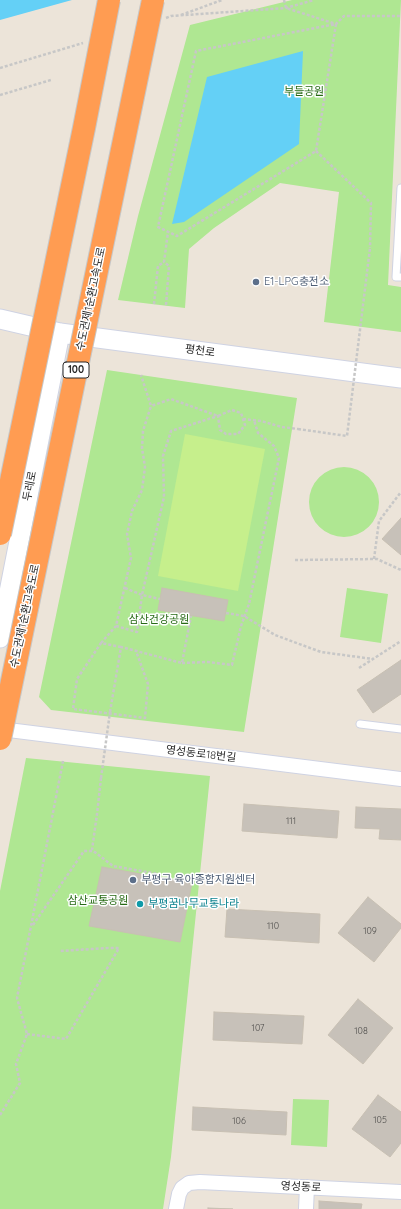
<!DOCTYPE html>
<html>
<head>
<meta charset="utf-8">
<style>
	body { margin:0 }
	canvas { display:block; background:#ece4d9 }
</style>
</head>
<body>
<canvas width="401" height="1209"></canvas>
<script>
const c = document.querySelector('canvas').getContext('2d');
c.lineJoin = 'round';
function fill(path, color) {
  c.fillStyle = color;
  c.fill(path, 'evenodd');
}
function poly(rows) {
  const path = new Path2D();
  for (const r of rows) {
    if (r.length === 3) {
      path.moveTo(r[0] + r[2], r[1]);
      path.arc(r[0], r[1], r[2], 0, 2 * Math.PI);
      continue;
    }
    path.moveTo(r[0], r[1]);
    for (let i = 2; i < r.length; i += 2) path.lineTo(r[i], r[i + 1]);
  }
  return path;
}
function strokePath(path, color, width, dash) {
  c.strokeStyle = color;
  c.lineWidth = width;
  c.lineCap = dash ? 'butt' : 'round';
  c.setLineDash(dash || []);
  c.stroke(path);
}
function write(font, color, halo, rows, align = 'center') {
  c.font = font + ' Quicksand,"Noto Sans KR",sans-serif';
  c.lineWidth = 3;
  c.setLineDash([]);
  c.textBaseline = 'middle';
  c.strokeStyle = halo;
  c.fillStyle = color;
  for (const [text, x, y, turn = 0] of rows) {
    c.save();
    c.translate(x, y);
    c.rotate((+turn || 0) * Math.PI / 180);
    c.textAlign = isNaN(turn) ? turn : align;
    if (halo) c.strokeText(text, 0, 0);
    c.fillText(text, 0, 0);
    c.restore();
  }
}
fill(poly([
	[292,0,401,0,388,285,401,287,401,332,324,322,339,192,280,183,214,228,189,249,185,308,118,300,138,216,190,25],
	[107,370,297,398,244,732,51,710,39,697],
	[344,502,35],
	[347,588,388,594,381,643,340,637],
	[26,758,210,776,171,1157,163,1209,0,1209,0,891],
	[293,1099,329,1100,327,1147,291,1145]
]), '#afe792');
fill(poly([
	[185,434,265,449,238,591,158,576]
]), '#c6ef8c');
fill(poly([
	[0,0,72,0,0,20],
	[303,51,299,144,184,222,172,224,207,77]
]), '#64d0f6');
const building = poly([
	[401,518,401,555,382,539,401,518],
	[162,588,228,600,224,621,158,610,162,588],
	[401,660,401,694,373,713,357,690,401,660],
	[244,804,339,811,337,838,242,831,244,804],
	[356,807,401,809,401,840,379,839,380,829,355,828,356,807],
	[102,867,192,883,180,942,89,926,102,867],
	[368,897,401,924,401,928,374,962,338,933,368,897],
	[227,909,320,914,319,943,225,937,227,909],
	[358,999,393,1028,363,1064,328,1035,358,999],
	[214,1012,304,1016,302,1044,213,1040,214,1012],
	[378,1095,401,1112,401,1143,390,1157,352,1129,378,1095],
	[193,1107,287,1112,286,1135,192,1130,193,1107],
	[319,1201,362,1204,361,1209,319,1209,319,1201],
	[208,1208,233,1209,208,1209,208,1208]
]);
fill(building, '#c7c1b9');
strokePath(building, '#c8c0b3', 1);
const lane = poly([
	[401,188,396,277,401,277],
	[360,724,401,729]
]);
const street = poly([
	[0,729,401,779],
	[176,1209,179,1194,182,1188,189,1183,200,1182,401,1192],
	[306,1209,307,1187]
]);
const secondary = poly([
	[0,319,60,333,401,378],
	[0,638,60,333]
]);
strokePath(lane, '#cfd3e3', 9);
strokePath(street, '#cfd3e3', 16);
strokePath(secondary, '#cfd3e3', 21);
strokePath(poly([
	[284,0,286,8,336,24,344,16,401,16],
	[181,15,222,0],
	[166,18,171,16,286,8,314,0],
	[336,24,316,151,177,236,158,227,196,51,336,24],
	[0,68,83,43],
	[0,95,51,80],
	[316,151,371,203,370,248],
	[154,304,158,266,164,262],
	[166,305,169,266,164,262,168,232],
	[243,419,261,421,282,427,298,429],
	[374,559,379,521,401,492],
	[295,560,377,559,401,570],
	[125,588,142,595,160,599],
	[226,613,244,616,275,635,321,652,373,659],
	[116,626,137,632,142,595,164,497,163,456,171,431,218,416,220,430,226,434,238,434,245,425,241,413,232,410,218,416,171,399,151,406],
	[101,643,116,626,131,558,127,534,132,511,142,490,145,467,142,448,143,431,151,406,141,375],
	[121,647,101,643,77,679,73,709,145,718,148,684,136,651],
	[182,663,208,662,232,665,241,626,249,604,279,458,274,446,258,433,254,420],
	[359,668,401,641],
	[110,712,121,647,182,663,191,616],
	[101,778,97,814,92,850,113,866,158,874],
	[33,925,84,851,92,851],
	[27,1034,66,1039,119,948,108,948,60,951],
	[0,1115,20,1083,16,1064,27,1034,17,998,63,761]
]), '#c7c7c7', 2.5, [3, 2]);
strokePath(lane, '#fff', 7);
strokePath(street, '#fff', 14);
strokePath(secondary, '#fff', 19);
const highwayBridge = poly([
	[0,534,84,128,109,0],
	[0,739,153,0]
]);
strokePath(highwayBridge, '#c7c7c7', 24, []);
strokePath(poly([
	[298,429,347,436,370,248],
	[101,778,110,712]
]), '#c7c7c7', 2.5, [3, 2]);
strokePath(highwayBridge, '#ff9c52', 22);
for (const [x, y, r, color] of [
	[256,282,4,"#5c6f8a"],
	[133,880,4,"#5c6f8a"],
	[140,904,4,"#0f9aa8"]
]) {
  const dot = new Path2D();
  dot.arc(x, y, r, 0, 2 * Math.PI);
  c.fillStyle = color;
  c.fill(dot);
  strokePath(dot, '#fff', 1.5);
}
write('9px', '#504f4d', null, [
	["111",291,821],
	["110",273,926],
	["109",370,931],
	["107",258,1028],
	["108",361,1031],
	["105",380,1120],
	["106",239,1121]
]);
for (const [x, y, w] of [
	[76,370,26]
]) {
  const box = new Path2D();
  box.roundRect(x - w / 2, y - 8, w, 16, 3);
  c.fillStyle = '#fff';
  c.fill(box);
  strokePath(box, '#292929', 1);
}
write('bold 10px', '#292929', null, [
	["100",76,370]
]);
write('11px', '#276a15', '#fff', [
	["부들공원",304,92],
	["삼산건강공원",159,620],
	["삼산교통공원",98,901]
]);
write('11px', '#4e5e75', '#fff', [
	["E1-LPG충전소",264,282],
	["부평구 육아종합지원센터",141,880]
], 'left');
write('11px', '#292929', '#fff', [
	["수도권제1순환고속도로",91,299,-78],
	["평천로",200,351,8],
	["두레로",30,486,-79],
	["수도권제1순환고속도로",25,616,-78],
	["영성동로18번길",201,754,7],
	["영성동로",301,1187,3]
]);
write('11px', '#0d838f', '#fff', [
	["부평꿈나무교통나라",148,904]
], 'left');
</script>
</body>
</html>
